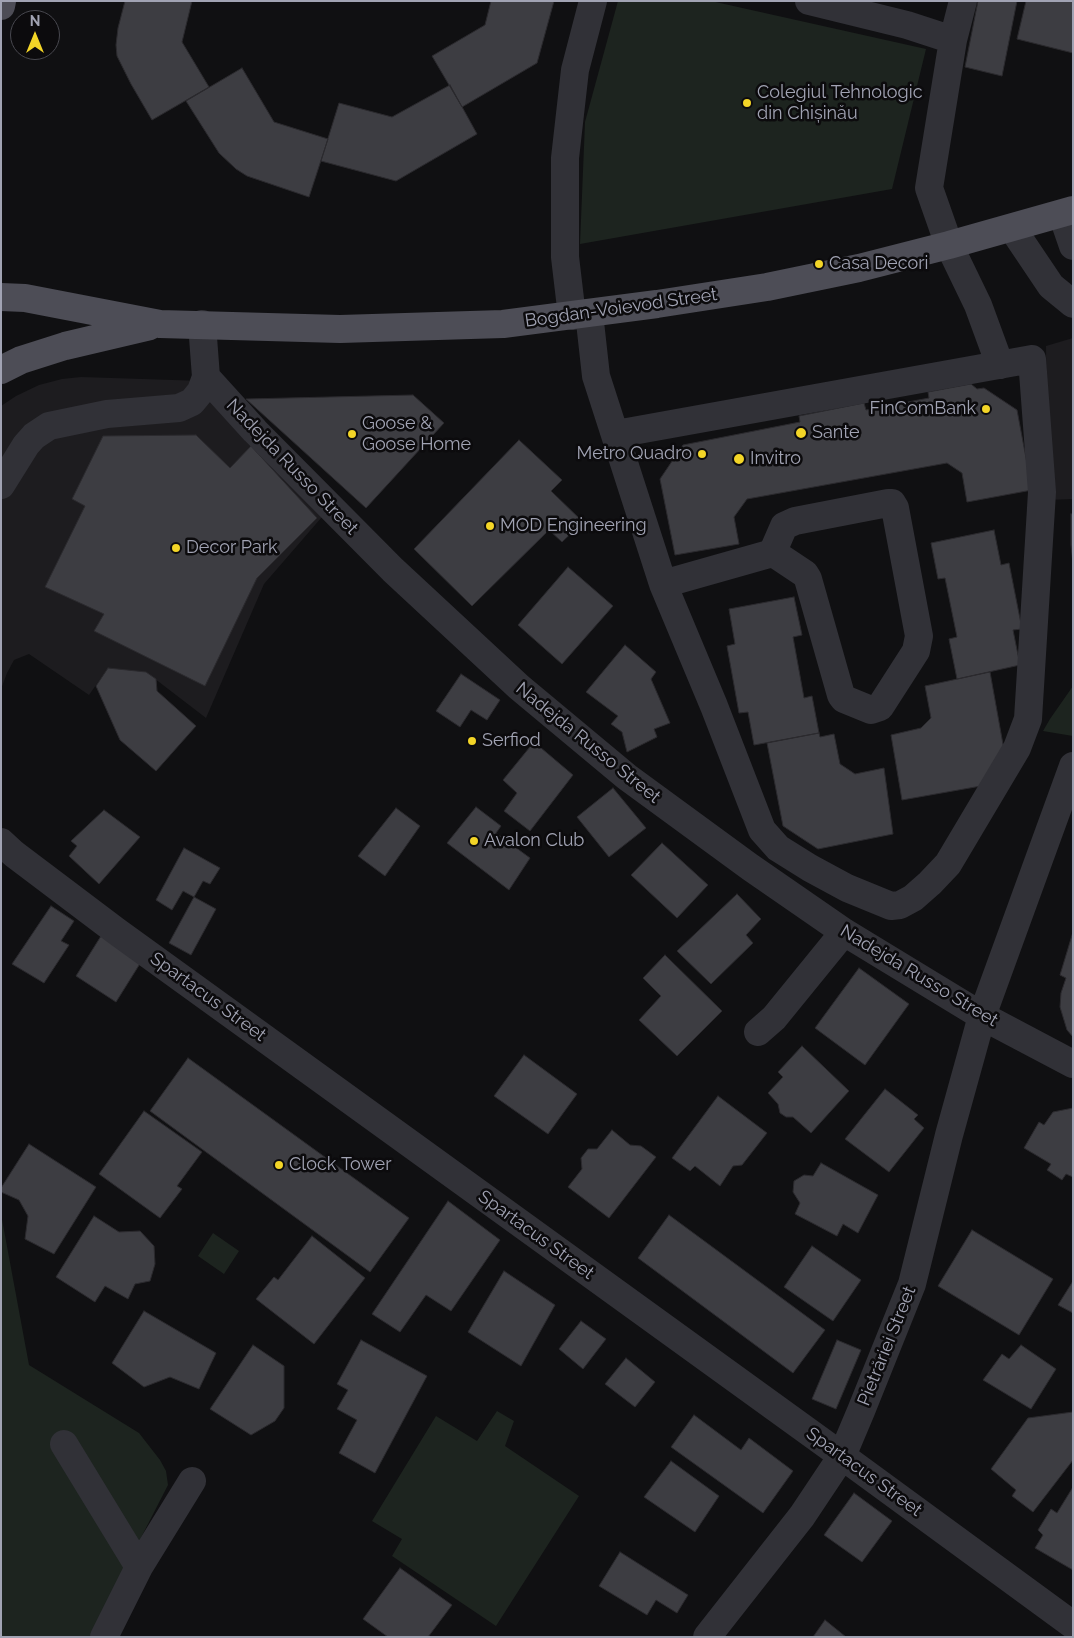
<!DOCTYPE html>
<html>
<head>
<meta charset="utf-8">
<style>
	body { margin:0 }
	#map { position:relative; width:1074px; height:1638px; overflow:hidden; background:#101012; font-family:Raleway,sans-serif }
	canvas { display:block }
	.frame { position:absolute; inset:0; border:2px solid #a1a3b3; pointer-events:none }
	.north { position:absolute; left:10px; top:10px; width:50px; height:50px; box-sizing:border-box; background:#0c0b0d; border:1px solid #48484f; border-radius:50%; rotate:0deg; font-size:14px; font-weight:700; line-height:20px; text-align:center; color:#a1a3b3 }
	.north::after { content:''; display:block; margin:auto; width:18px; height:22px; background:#f3d527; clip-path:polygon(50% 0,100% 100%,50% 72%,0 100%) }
</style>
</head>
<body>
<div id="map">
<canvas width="1074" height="1638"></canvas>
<div class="frame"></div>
<div class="north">N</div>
</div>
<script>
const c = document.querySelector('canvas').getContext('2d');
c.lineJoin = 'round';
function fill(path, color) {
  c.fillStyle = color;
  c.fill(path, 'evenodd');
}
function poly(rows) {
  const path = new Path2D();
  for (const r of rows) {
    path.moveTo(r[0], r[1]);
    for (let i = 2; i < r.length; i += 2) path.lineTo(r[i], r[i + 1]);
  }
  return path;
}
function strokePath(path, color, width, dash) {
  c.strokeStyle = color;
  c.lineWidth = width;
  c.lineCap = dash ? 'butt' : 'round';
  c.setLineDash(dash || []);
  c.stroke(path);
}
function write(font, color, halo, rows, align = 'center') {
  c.font = font + ' Raleway,sans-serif';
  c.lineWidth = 5;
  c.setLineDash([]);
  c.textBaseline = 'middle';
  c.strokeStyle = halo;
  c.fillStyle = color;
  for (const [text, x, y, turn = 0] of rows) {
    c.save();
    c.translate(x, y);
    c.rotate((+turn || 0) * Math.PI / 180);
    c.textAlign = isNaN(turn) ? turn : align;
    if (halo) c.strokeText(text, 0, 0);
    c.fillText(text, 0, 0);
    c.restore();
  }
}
fill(poly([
	[1073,338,1073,499,1047,500,1046,346],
	[81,377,204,381,322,517,264,584,206,718,146,672,108,668,89,695,29,654,14,660,7,673,1,689,1,406,16,396,39,385,62,379]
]), '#1d1c1f');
fill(poly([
	[618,1,711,1,926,49,892,189,580,244,585,122],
	[1073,686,1073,736,1043,731,1050,719],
	[1,1214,29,1365,139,1433,160,1460,166,1471,168,1485,90,1637,1,1637],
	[213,1233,239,1251,224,1274,198,1256],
	[497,1411,514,1421,505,1446,579,1496,496,1626,392,1556,402,1539,372,1521,436,1416,477,1441]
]), '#1d241f');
const building = poly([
	[125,1,192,1,182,42,209,87,152,120,131,84,117,56,116,45,118,28,125,1],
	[491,1,554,1,537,63,462,107,432,56,485,25,491,1],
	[978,1,1017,1,1002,76,965,67,978,1],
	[1026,1,1073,1,1073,53,1017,39,1026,1],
	[242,68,274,122,328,139,309,197,247,176,236,169,219,153,186,101,242,68],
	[450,85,477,134,396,181,321,161,339,103,392,117,450,85],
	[971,384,977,389,984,388,1017,410,1032,490,967,502,962,473,947,463,747,499,734,517,739,544,675,555,660,479,683,445,800,422,799,416,864,403,866,410,929,398,928,392,971,384],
	[413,395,444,423,366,508,246,399,413,395],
	[196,435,230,468,251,446,317,518,257,578,205,686,94,631,104,614,45,587,85,506,72,499,103,436,196,435],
	[519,440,562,480,551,491,583,522,562,542,549,530,472,606,414,549,519,440],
	[1071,514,1073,514,1073,564,1071,545,1071,514],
	[994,530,1001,565,1009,563,1022,629,1013,630,1020,665,957,679,949,639,957,637,945,578,938,579,931,543,994,530],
	[568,567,613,606,562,664,518,625,568,567],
	[794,597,802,635,793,637,804,698,812,696,819,733,754,745,748,712,739,713,727,646,735,644,729,609,794,597],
	[625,645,656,672,651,679,670,723,654,729,657,737,627,752,622,732,611,724,618,716,586,692,625,645],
	[108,668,146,672,156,679,157,691,196,726,156,771,120,740,96,686,108,668],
	[990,672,1004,750,981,786,902,800,891,735,921,728,931,718,925,686,990,672],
	[461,674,500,700,487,720,471,710,460,727,436,711,461,674],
	[819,733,820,737,834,734,840,764,855,774,884,768,893,834,818,849,783,826,767,743,819,733],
	[534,742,573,775,530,831,504,811,517,793,503,780,534,742],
	[613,788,646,828,609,857,577,817,613,788],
	[476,807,501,826,496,833,530,858,509,890,447,843,476,807],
	[396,808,420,826,385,876,358,856,396,808],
	[104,810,140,837,99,884,69,856,77,846,71,841,104,810],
	[662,843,708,885,677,918,631,875,662,843],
	[184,848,220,868,210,884,203,881,194,897,183,891,172,910,156,900,184,848],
	[737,894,761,919,746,935,753,943,711,984,677,951,737,894],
	[194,897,216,909,191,955,169,943,194,897],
	[51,906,74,921,61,941,69,945,44,983,12,964,51,906],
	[1073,932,1073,1037,1067,1030,1060,1007,1061,993,1066,978,1060,975,1073,932],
	[101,936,141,962,116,1002,76,976,101,936],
	[665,955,722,1011,677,1056,639,1020,661,996,643,978,665,955],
	[859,968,909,1004,865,1065,815,1028,859,968],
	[802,1046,849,1091,811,1133,793,1117,786,1117,780,1113,778,1104,768,1093,783,1077,778,1072,802,1046],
	[524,1055,577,1094,548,1134,494,1096,524,1055],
	[188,1058,409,1218,370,1272,150,1111,188,1058],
	[885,1089,918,1115,914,1119,924,1128,889,1172,845,1139,885,1089],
	[718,1096,767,1133,742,1165,733,1166,720,1186,695,1166,690,1171,672,1158,718,1096],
	[1073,1108,1073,1177,1066,1174,1062,1180,1047,1170,1051,1164,1024,1148,1039,1122,1044,1125,1053,1112,1073,1108],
	[144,1111,202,1152,177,1186,182,1189,160,1218,99,1174,144,1111],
	[612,1130,630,1145,641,1146,656,1157,609,1218,568,1187,582,1169,581,1158,588,1149,597,1149,612,1130],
	[29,1144,96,1187,54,1254,25,1239,28,1216,19,1200,1,1192,1,1188,29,1144],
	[821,1163,878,1195,858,1233,843,1224,837,1236,795,1214,800,1203,793,1192,794,1181,804,1175,813,1176,821,1163],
	[448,1201,500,1240,451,1311,426,1295,400,1332,372,1314,448,1201],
	[669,1215,825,1330,793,1373,638,1258,669,1215],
	[94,1216,119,1232,140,1231,154,1246,155,1264,150,1281,135,1284,128,1299,105,1286,95,1302,56,1277,94,1216],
	[972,1230,1053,1279,1019,1335,938,1286,972,1230],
	[312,1236,365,1278,314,1344,256,1299,274,1277,278,1280,312,1236],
	[812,1246,861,1280,833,1321,784,1287,812,1246],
	[504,1271,555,1305,521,1366,468,1332,504,1271],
	[1073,1281,1073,1313,1058,1305,1073,1281],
	[144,1311,216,1353,199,1389,170,1377,144,1387,112,1363,144,1311],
	[581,1321,606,1339,583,1369,559,1349,581,1321],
	[361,1340,427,1376,375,1473,339,1453,357,1420,337,1409,348,1390,337,1384,361,1340],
	[837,1340,861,1350,836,1409,812,1399,837,1340],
	[253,1345,284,1366,284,1408,275,1421,251,1435,210,1409,253,1345],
	[1021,1345,1056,1369,1031,1409,983,1380,1002,1354,1009,1359,1021,1345],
	[626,1358,655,1382,635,1407,605,1384,626,1358],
	[1073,1412,1073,1460,1033,1512,1012,1496,1016,1490,991,1469,1028,1418,1073,1412],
	[694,1415,741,1450,749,1438,793,1471,763,1513,671,1447,694,1415],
	[671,1461,719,1496,695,1532,644,1497,671,1461],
	[1073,1487,1073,1570,1035,1548,1043,1535,1038,1530,1051,1509,1057,1513,1073,1487],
	[854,1493,892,1521,862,1562,824,1535,854,1493],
	[620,1552,688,1595,677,1613,656,1600,647,1615,599,1586,620,1552],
	[400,1568,452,1605,428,1637,388,1637,363,1619,400,1568],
	[825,1620,846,1637,813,1637,825,1620]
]);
fill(building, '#3d3d42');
strokePath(building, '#2b2a2e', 1);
strokePath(poly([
	[809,1,907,25,953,40],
	[963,1,953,40,929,188,949,245,978,305,1000,365],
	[1062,214,1073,246],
	[1012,228,1051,286,1073,304],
	[589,313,596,376,663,584,714,706,762,830,778,848,810,868,847,888,891,906,900,905,913,898,930,883,948,864,1017,748,1028,719,1042,492,1032,359,616,434],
	[572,316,565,257,565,158,575,70,593,1],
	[202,324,206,377,255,431,393,570,519,687,627,777,750,867,844,932,982,1016,1073,1064],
	[1,485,26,445,34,436,49,426,107,414,179,408,192,402,201,391,206,377],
	[663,584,769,554,774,549,784,526,795,521,888,503,892,503,895,508,919,636,916,651,880,707,871,710,844,699,841,695,808,579,805,574,772,552],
	[1,842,14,854,116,931,842,1456,1073,1625],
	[758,1032,774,1018,844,932],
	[64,1444,139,1567],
	[104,1637,139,1567,192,1481],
	[707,1637,802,1516,842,1456,861,1411,912,1284,949,1135,982,1016,1073,766]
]), '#313137', 28);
strokePath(poly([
	[1,6,2,1],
	[1,297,25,298,160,324,340,329,503,324,657,304,767,287,859,268,949,245,1073,210],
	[1,370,21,360,65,346,150,326]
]), '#4d4d56', 28);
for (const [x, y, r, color] of [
	[747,103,5,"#f3d527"],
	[819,264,5,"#f3d527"],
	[986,409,5,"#f3d527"],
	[801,433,6,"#f3d527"],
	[352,434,5,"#f3d527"],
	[702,454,5,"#f3d527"],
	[739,459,6,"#f3d527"],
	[490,526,5,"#f3d527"],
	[176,548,5,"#f3d527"],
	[472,741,5,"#f3d527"],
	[474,841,5,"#f3d527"],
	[279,1165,5,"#f3d527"]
]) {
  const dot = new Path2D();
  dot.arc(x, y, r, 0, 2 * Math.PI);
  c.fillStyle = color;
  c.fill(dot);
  strokePath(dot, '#0c0b0d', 2);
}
write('18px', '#a1a3b3', '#0c0b0d', [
	["Colegiul Tehnologic",757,93],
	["din Chișinău",757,114],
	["Casa Decori",829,264],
	["FinComBank",976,409,"right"],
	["Goose &",362,424],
	["Goose Home",362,445],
	["Sante",812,433],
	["Metro Quadro",692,454,"right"],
	["Invitro",750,459],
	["MOD Engineering",500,526],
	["Decor Park",186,548],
	["Serfiod",482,741],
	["Avalon Club",484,841],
	["Clock Tower",289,1165]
], 'left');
write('18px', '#a1a3b3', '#0c0b0d', [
	["Bogdan-Voievod Street",621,308,-8],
	["Nadejda Russo Street",292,467,46],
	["Nadejda Russo Street",588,743,39],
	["Nadejda Russo Street",919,976,31],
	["Spartacus Street",208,997,36],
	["Spartacus Street",536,1235,36],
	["Pietrăriei Street",887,1346,-68],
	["Spartacus Street",864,1472,36]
]);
</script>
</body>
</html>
